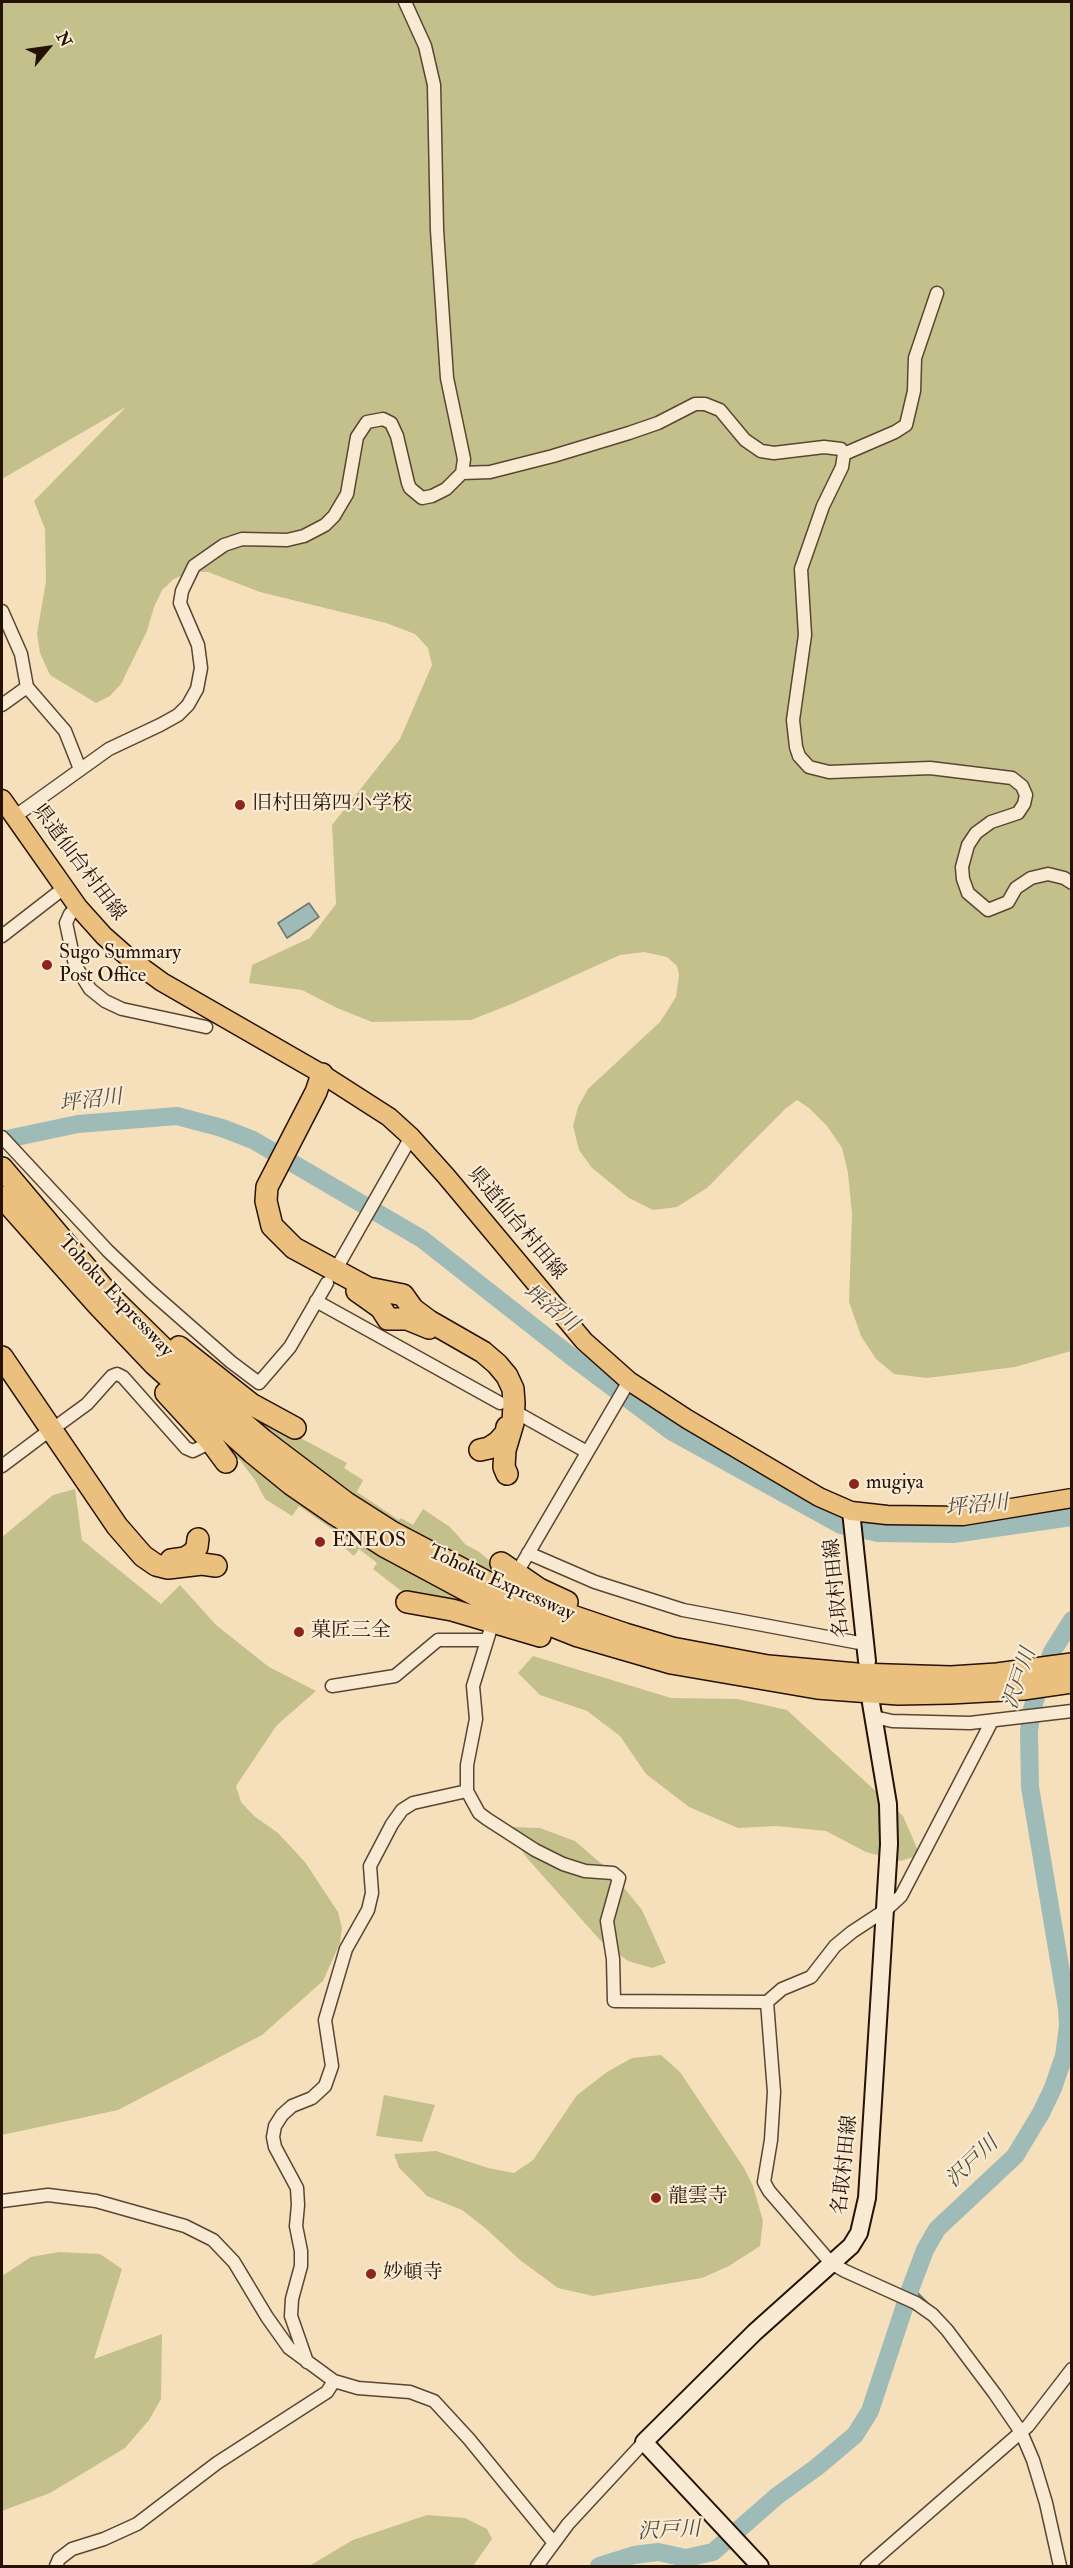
<!DOCTYPE html>
<html>
<head>
<meta charset="utf-8">
<style>
	body { margin:0 }
	#map { position:relative; width:1073px; height:2568px; overflow:hidden; background:#f6e0bc; font-family:"IM FELL Double Pica",serif }
	canvas { display:block }
	.frame { position:absolute; inset:0; border:3px solid #261105; pointer-events:none }
	.north { position:absolute; left:18px; top:18px; width:60px; height:60px; -webkit-text-stroke:4px #f9ebd3; paint-order:stroke; rotate:61deg; font-size:16px; font-weight:700; line-height:24px; text-align:center; color:#261105 }
	.north::after { content:''; display:block; margin:auto; width:21px; height:27px; background:#261105; clip-path:polygon(50% 0,100% 100%,50% 72%,0 100%) }
</style>
</head>
<body>
<div id="map">
<canvas width="1073" height="2568"></canvas>
<div class="frame"></div>
<div class="north">N</div>
</div>
<script>
const c = document.querySelector('canvas').getContext('2d');
c.lineJoin = 'round';
function fill(path, color) {
  c.fillStyle = color;
  c.fill(path, 'evenodd');
}
function poly(rows) {
  const path = new Path2D();
  for (const r of rows) {
    path.moveTo(r[0], r[1]);
    for (let i = 2; i < r.length; i += 2) path.lineTo(r[i], r[i + 1]);
  }
  return path;
}
function strokePath(path, color, width, dash) {
  c.strokeStyle = color;
  c.lineWidth = width;
  c.lineCap = dash ? 'butt' : 'round';
  c.setLineDash(dash || []);
  c.stroke(path);
}
function write(font, color, halo, rows, align = 'center') {
  c.font = font + ' "IM FELL Double Pica","Noto Serif JP",serif';
  c.lineWidth = 4.5;
  c.setLineDash([]);
  c.textBaseline = 'middle';
  c.strokeStyle = halo;
  c.fillStyle = color;
  for (const [text, x, y, turn = 0] of rows) {
    c.save();
    c.translate(x, y);
    c.rotate((+turn || 0) * Math.PI / 180);
    c.textAlign = isNaN(turn) ? turn : align;
    if (halo) c.strokeText(text, 0, 0);
    c.fillText(text, 0, 0);
    c.restore();
  }
}
fill(poly([
	[2,2,1071,2,1071,1351,1015,1367,927,1378,894,1374,876,1359,861,1336,849,1302,852,1214,848,1173,842,1148,827,1126,809,1108,797,1100,785,1109,707,1188,677,1207,653,1210,629,1198,592,1168,579,1150,573,1126,578,1107,588,1089,660,1022,676,997,679,975,677,966,667,957,644,952,620,955,514,1003,471,1020,372,1022,337,1008,302,990,249,983,252,965,310,938,336,904,332,825,400,739,432,665,428,648,415,634,386,623,260,592,208,572,190,572,174,579,162,590,154,607,147,631,121,684,110,696,96,703,50,675,40,653,37,634,46,581,45,529,34,501,126,407,2,479],
	[229,1394,280,1427,347,1463,344,1468,363,1480,357,1492,399,1520,401,1518,413,1525,423,1509,450,1527,466,1545,478,1551,522,1587,435,1547,325,1478,259,1425],
	[192,1411,505,1619,409,1597,373,1569,377,1563,359,1549,354,1556,342,1546,346,1539,299,1506,292,1516,265,1499,255,1480,239,1459,231,1459],
	[75,1489,82,1540,161,1604,180,1585,216,1625,269,1667,316,1691,277,1725,236,1786,241,1802,254,1816,278,1833,305,1862,338,1912,342,1928,340,1943,323,1981,262,2035,118,2110,2,2135,2,1537,53,1495],
	[533,1656,671,1698,738,1699,787,1710,903,1816,920,1855,900,1861,866,1852,826,1831,776,1826,738,1828,689,1807,646,1774,620,1736,587,1711,540,1695,518,1673],
	[510,1827,540,1828,575,1841,612,1873,642,1910,666,1963,652,1968,628,1961,600,1940,527,1858,514,1839],
	[661,2055,680,2072,744,2168,753,2186,763,2221,760,2246,729,2266,702,2278,593,2296,558,2288,520,2260,484,2227,462,2210,427,2196,399,2168,394,2154,436,2151,488,2168,514,2173,533,2160,577,2095,607,2072,632,2058],
	[384,2095,435,2105,422,2142,376,2136],
	[59,2252,100,2254,122,2269,94,2359,162,2334,161,2399,149,2420,125,2448,50,2493,2,2511,2,2276,31,2257],
	[427,2515,465,2518,487,2529,492,2539,473,2566,309,2566,353,2540]
]), '#c4c08b');
const water = poly([
	[309,903,319,917,287,938,278,923,309,903]
]);
fill(water, '#9ebbb7');
strokePath(water, '#6e7770', 1.5);
strokePath(poly([
	[911,2287,934,2310]
]), '#6e7770', 3);
strokePath(poly([
	[2,1140,78,1124,177,1116,222,1128,253,1140,422,1239,572,1357,671,1431,841,1525,878,1533,953,1534,1072,1517],
	[599,2566,634,2555,658,2552,686,2558,713,2552,777,2496,817,2467,855,2435,870,2411,911,2287,925,2250,937,2229,1015,2156,1041,2113,1053,2088,1064,2056,1068,2026,1067,2008,1030,1787,1029,1731,1032,1709,1052,1652,1072,1620]
]), '#9ebbb7', 18);
const street = poly([
	[844,454,895,432,906,425,914,391,915,358,937,293],
	[462,473,490,472,553,456,629,433,658,423,695,404,705,404,720,410,745,440,761,451,774,453,824,447,841,449,844,454,842,467,823,506,801,569,805,635,793,720,796,747,799,756,809,767,829,772,930,768,1012,778,1022,786,1026,795,1024,804,1018,813,991,822,976,833,968,845,962,867,963,879,968,893,988,910,1008,902,1016,888,1031,878,1048,874,1064,878,1072,883],
	[2,611,21,654,27,687,65,731,80,769],
	[2,705,27,687],
	[14,817,109,749,160,725,178,715,188,705,197,689,201,668,198,645,180,603,182,591,194,566,224,545,242,539,287,540,304,536,325,525,334,516,347,494,357,437,367,422,383,419,391,423,397,436,408,483,410,488,422,498,432,496,446,489,462,473,464,459,447,378,437,230,434,85,425,46,405,2],
	[78,907,70,914,66,923,75,965,90,989,105,1001,122,1009,206,1027],
	[2,936,64,888],
	[2,1137,108,1251,150,1291,231,1362,259,1383,290,1347,327,1283],
	[340,1262,411,1137],
	[316,1301,500,1403],
	[521,1415,587,1452],
	[61,1423,87,1404,112,1376,117,1374,123,1377,186,1448,193,1451,203,1446],
	[2,1466,46,1433],
	[528,1553,595,1582,683,1610,865,1644],
	[522,1564,629,1381],
	[490,1631,473,1686,476,1719,467,1765,467,1791,479,1813,487,1819,535,1850,563,1864,585,1871,613,1873,619,1878,607,1921,613,1959,614,2001,767,2002,782,1989,811,1977,835,1946,852,1932,887,1909,901,1896,992,1721],
	[332,1686,395,1676,438,1640,487,1640],
	[874,1717,892,1721,970,1723,1072,1711],
	[767,2002,774,2092,771,2140,764,2182,769,2191,831,2263,845,2271,916,2303,933,2315,947,2330,995,2394,1021,2432,1033,2460,1046,2503,1060,2566],
	[2,2201,48,2195,96,2201,185,2226,213,2240,234,2262,267,2317,289,2348,334,2381,358,2388,410,2392,434,2401,469,2439,554,2543],
	[307,2362,291,2316,292,2299,301,2266,301,2251,296,2226,298,2205,297,2188,275,2147,273,2137,275,2126,282,2115,292,2106,312,2098,325,2086,332,2066,325,2020,346,1949,368,1910,372,1893,370,1866,392,1824,402,1810,413,1803,467,1791],
	[56,2566,59,2559,72,2549,104,2539,137,2524,217,2463,327,2392,334,2381],
	[537,2566,568,2524,644,2442],
	[867,2566,1028,2426,1072,2369]
]);
const secondary = poly([
	[851,1511,867,1661],
	[760,2566,644,2442,755,2332,851,2246,859,2233,867,2198,889,1844,888,1804,871,1703]
]);
const primary = poly([
	[2,799,78,907,104,936,129,958,162,982,322,1074,389,1117,411,1137,446,1176,584,1341,629,1381,687,1419,819,1497,851,1511,887,1515,963,1516,1072,1498]
]);
const highway = poly([
	[322,1074,316,1092,267,1187,266,1201,272,1226,294,1248,368,1288,403,1295,413,1309,429,1321,483,1352,497,1364,507,1376,513,1389,514,1403,513,1423,505,1450,504,1467,507,1474],
	[2,1168,110,1296,216,1400,263,1440,345,1502,392,1532,485,1581,534,1603,625,1634,672,1648,768,1666,857,1674,951,1677,997,1674,1072,1664],
	[2,1197,97,1304,154,1364,253,1453,291,1484,336,1515,384,1546,479,1597,578,1636,671,1663,817,1688,898,1694,950,1693,1023,1689,1072,1682],
	[357,1291,381,1308,388,1319,407,1319,429,1328],
	[179,1347,251,1404,295,1428],
	[2,1357,117,1526,143,1556,156,1565,168,1568,202,1564,216,1566],
	[166,1393,212,1443,226,1462],
	[480,1450,489,1448,498,1442,506,1433,507,1427],
	[171,1560,185,1558,193,1553,197,1547,198,1539],
	[501,1563,539,1589,567,1602],
	[407,1602,452,1610,540,1636]
]);
strokePath(street, '#5a4533', 15);
strokePath(secondary, '#261105', 20);
strokePath(primary, '#261105', 21);
strokePath(highway, '#261105', 24);
strokePath(street, '#f9ebd3', 12);
strokePath(secondary, '#f9ebd3', 16);
strokePath(primary, '#ebc07e', 18);
strokePath(highway, '#ebc07e', 21);
for (const [x, y, r, color] of [
	[240,805,6,"#8f2418"],
	[47,965,6,"#8f2418"],
	[854,1484,6,"#8f2418"],
	[320,1542,6,"#8f2418"],
	[299,1632,6,"#8f2418"],
	[656,2198,6,"#8f2418"],
	[371,2274,6,"#8f2418"]
]) {
  const dot = new Path2D();
  dot.arc(x, y, r, 0, 2 * Math.PI);
  c.fillStyle = color;
  c.fill(dot);
  strokePath(dot, '#f9ebd3', 2);
}
write('20px', '#261105', '#f9ebd3', [
	["旧村田第四小学校",252,805],
	["Sugo Summary",59,954],
	["Post Office",59,977],
	["mugiya",866,1484],
	["ENEOS",332,1542],
	["菓匠三全",311,1632],
	["龍雲寺",668,2198],
	["妙頓寺",383,2274]
], 'left');
write('20px', '#261105', '#f9ebd3', [
	["県道仙台村田線",78,863,53],
	["県道仙台村田線",516,1224,50],
	["Tohoku Expressway",115,1297,47],
	["Tohoku Expressway",501,1584,24],
	["名取村田線",838,1588,-96],
	["名取村田線",846,2165,-84]
]);
write('italic 21px', '#504c43', '#f9ebd3', [
	["坪沼川",91,1102,-7],
	["坪沼川",550,1309,38],
	["坪沼川",977,1507,-6],
	["沢戸川",1021,1679,-72],
	["沢戸川",973,2163,-44],
	["沢戸川",669,2532,-3]
]);
</script>
</body>
</html>
